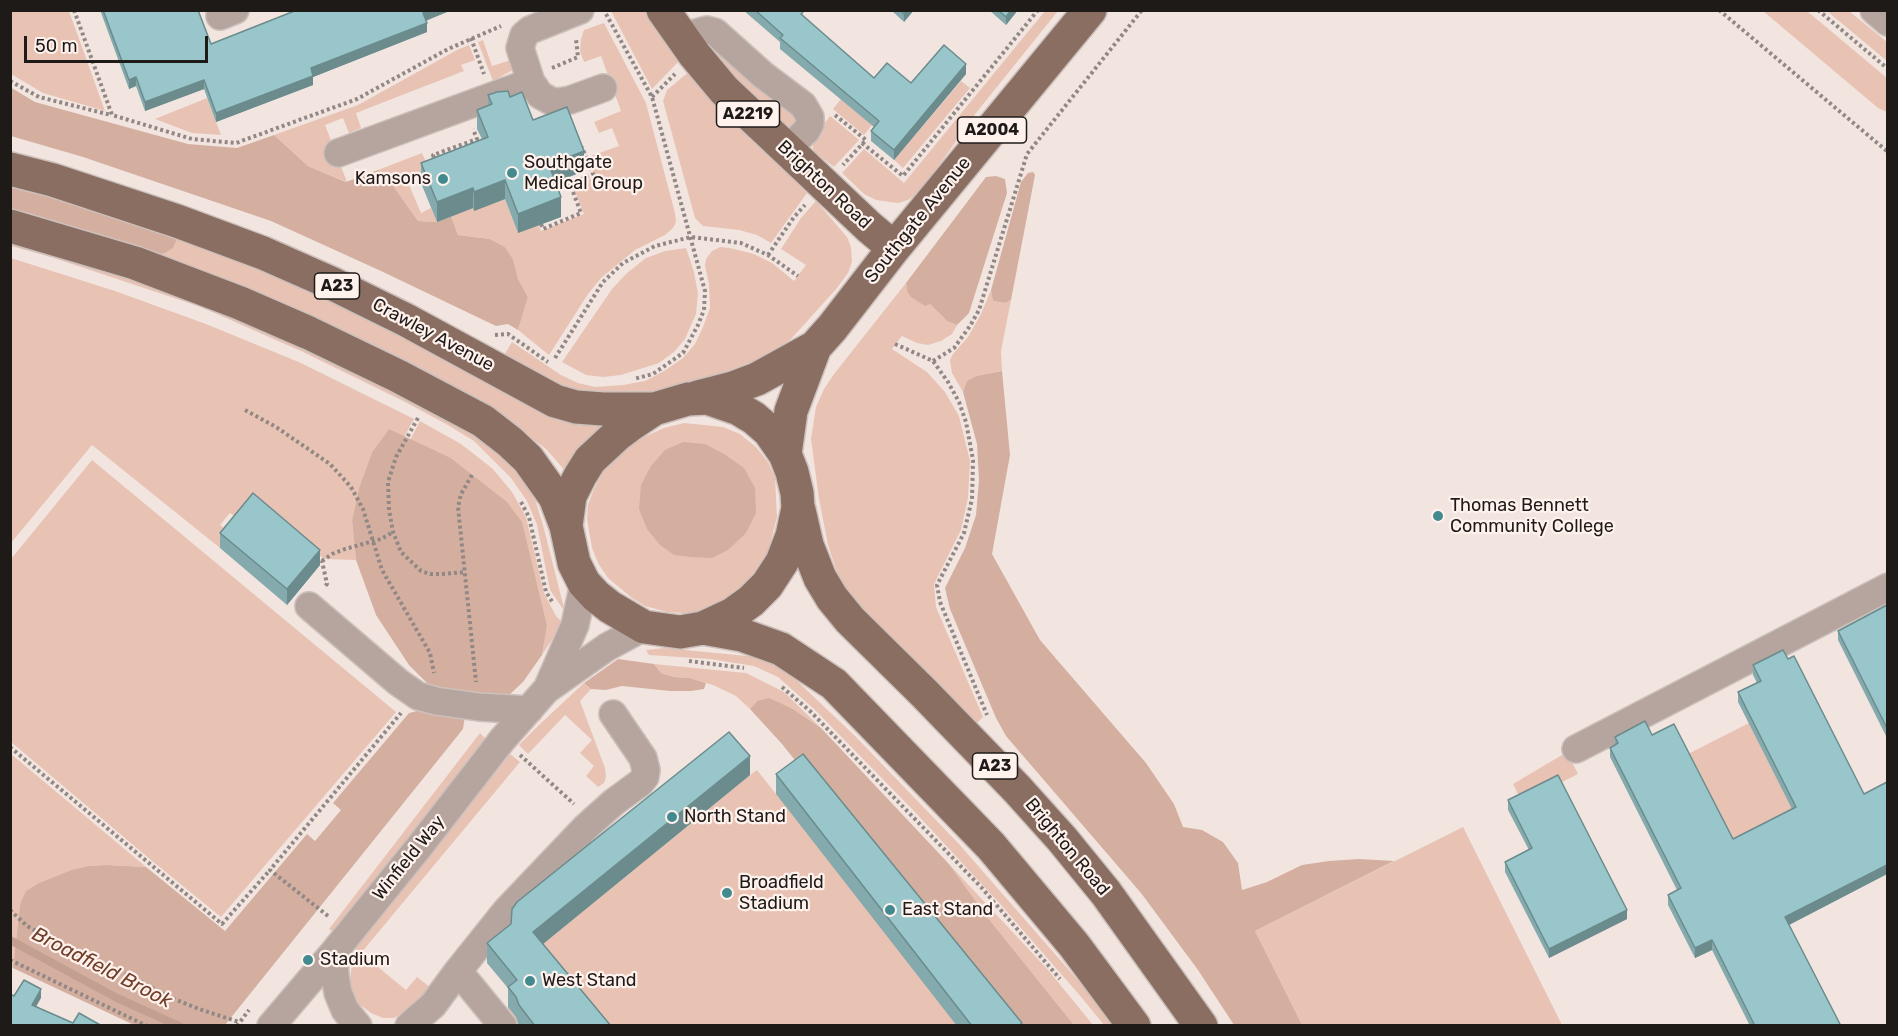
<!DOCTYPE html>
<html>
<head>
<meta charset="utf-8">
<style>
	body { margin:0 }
	#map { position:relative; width:1898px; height:1036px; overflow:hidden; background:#f2e5e0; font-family:Rubik,sans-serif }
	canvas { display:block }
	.frame { position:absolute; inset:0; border:12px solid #1e1a18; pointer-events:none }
	.scale { position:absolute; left:24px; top:36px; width:184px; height:27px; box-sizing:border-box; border:3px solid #1e1a18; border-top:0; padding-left:8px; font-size:18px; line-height:21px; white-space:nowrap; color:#1e1a18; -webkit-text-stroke:4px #fff2ed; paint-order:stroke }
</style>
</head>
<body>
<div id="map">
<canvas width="1898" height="1036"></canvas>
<div class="frame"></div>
<div class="scale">50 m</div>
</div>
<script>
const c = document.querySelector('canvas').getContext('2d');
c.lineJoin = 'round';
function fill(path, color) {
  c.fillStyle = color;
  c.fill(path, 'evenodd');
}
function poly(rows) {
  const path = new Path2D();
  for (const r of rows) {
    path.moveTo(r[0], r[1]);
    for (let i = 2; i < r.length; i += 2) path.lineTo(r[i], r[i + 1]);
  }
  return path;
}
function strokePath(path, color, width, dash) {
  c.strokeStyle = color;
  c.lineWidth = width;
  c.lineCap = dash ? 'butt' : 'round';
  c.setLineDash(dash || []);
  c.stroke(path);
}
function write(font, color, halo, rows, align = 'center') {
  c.font = font + ' Rubik,sans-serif';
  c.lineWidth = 4.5;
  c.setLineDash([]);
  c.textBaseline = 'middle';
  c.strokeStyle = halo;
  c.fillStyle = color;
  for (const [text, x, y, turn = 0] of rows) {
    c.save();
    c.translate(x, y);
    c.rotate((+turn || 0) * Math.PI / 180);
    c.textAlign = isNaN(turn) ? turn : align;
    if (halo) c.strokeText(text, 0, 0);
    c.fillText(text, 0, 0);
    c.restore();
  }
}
fill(poly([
	[10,11,69,11,105,111,43,93,11,74],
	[611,11,649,11,682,58,652,89],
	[1045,11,1058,11,976,113,920,192,908,200,898,203,876,200,864,194,842,173,864,149,904,183],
	[1763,11,1807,11,1887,78,1887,112,1878,108],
	[1827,11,1849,11,1887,42,1887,61],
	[604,23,646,103,675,213,676,222,673,228,665,235,635,250,601,278,588,294,549,355,518,330,528,297,518,279,513,259,505,247,490,239,458,235,451,216,473,208,505,199,518,233,538,225,541,231,584,214,573,186,595,177,588,157,619,146,612,128,599,133,594,122,621,111,601,56,584,62,580,51,581,39,584,30],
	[483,40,492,66,511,60,513,68,511,71,493,81,478,42],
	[710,42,793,107,799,121,794,125,783,127,741,88,707,44],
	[469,45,475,60,461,65,464,71,356,113,361,128,349,133,343,118,325,125,347,182,308,166,274,135,358,105,457,50],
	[690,71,717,104,807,193,771,243,757,235,739,230,703,226,695,218,663,101,667,90],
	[961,81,970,88,903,168,894,160],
	[207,98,221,135,192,133,155,119],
	[841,99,872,125,864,135,833,109],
	[830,116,859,140,834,167,817,154,813,149,813,142,815,136],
	[422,153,429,169,406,178,421,213,431,208,437,222,418,221,394,187,378,170],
	[816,201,847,237,851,247,852,262,848,273,837,288,792,338,772,354,702,381,665,391,633,395,565,391,503,357,512,342,561,375,578,383,595,387,623,385,645,381,664,371,683,358,695,344,703,327,710,308,709,284,705,266,706,259,712,251,720,247,730,248,754,254,772,263,794,281,806,265,781,249,801,218],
	[178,236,250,262,607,423,567,473,546,449,524,433,153,257,165,253],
	[10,238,54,250,264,326,478,433,518,472,534,496,543,525,565,612,550,590,537,525,527,501,511,478,474,441,446,424,405,402,303,352,201,307,51,257,11,246],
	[686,248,694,272,698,294,696,314,685,339,674,352,659,363,621,375,603,377,586,375,562,362,612,289,627,273,646,258,665,251],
	[11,258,115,291,206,324,301,363,414,419,404,437,389,429,372,452,359,488,352,520,356,560,324,559,252,499,236,517,230,513,220,525,231,534,220,548,92,445,11,543],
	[906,283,907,291,930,304,947,321,957,325,952,334,941,341,928,345,917,343,902,336,892,349,927,372,945,392,959,416,970,461,968,498,961,530,934,584,936,607,983,717,977,723,853,602,838,575,828,545,819,499,811,439,816,407,824,389,834,374],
	[991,290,993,301,1005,303,1011,300,1001,351,1002,371,976,376,967,381,963,392,952,373,950,360,953,354,968,337,981,314],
	[420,421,461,444,493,469,512,492,526,517,544,593,556,616,563,623,542,655,547,626,500,497,451,458,410,440],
	[684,423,723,427,740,434,756,447,768,462,775,478,777,517,768,552,746,584,731,597,709,609,694,613,682,613,667,612,645,606,632,598,608,578,598,563,592,548,587,519,588,505,594,489,605,468,627,445,664,428],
	[92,460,396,712,221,917,151,860,11,742,11,559],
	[664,648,757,657,773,664,795,679,855,736,959,844,1089,993,1113,1025,1104,1025,1082,998,1001,905,914,811,814,709,778,677,754,666,710,659,649,655,646,650],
	[654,664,746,673,784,692,821,728,793,709,757,701,750,709,736,696,713,685,690,678,674,677,661,673],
	[584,683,591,689,580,701,605,768,606,777,604,783,598,787,586,776,594,766,580,753,592,740,565,715,528,754,519,745,539,725],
	[1749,723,1796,816,1733,848,1686,755],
	[480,733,486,739,335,933,329,929],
	[1567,752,1578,774,1522,802,1513,784],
	[11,754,146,867,107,865,88,866,71,870,41,882,20,904,13,968,11,967],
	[510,754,520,762,361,953,406,990,417,977,431,988,417,1005,394,1018,383,1018,371,1013,359,1004,351,991,350,978,354,951,358,942],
	[757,770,776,794,803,774,1008,1025,519,1025,506,1009,517,999,487,963],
	[1463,827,1562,1025,1302,1025,1255,931],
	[949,864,1049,971,1093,1025,1074,1025,988,918]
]), '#e8c3b4');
fill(poly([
	[10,87,35,102,188,144,237,148,274,135,308,166,346,182,378,170,394,187,418,221,437,222,451,216,458,235,490,239,505,247,513,259,518,279,528,297,518,330,508,324,496,326,381,271,271,221,83,157,11,136],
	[1033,172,1035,175,1011,300,1005,303,993,301,991,290,1021,182,1028,173],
	[996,176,1005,179,1007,193,969,313,957,325,947,321,930,304,925,306,911,297,907,291,906,283,986,177],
	[10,180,178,236,173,248,165,253,153,257,11,211],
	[1002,371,1010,455,992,554,1040,640,1146,763,1174,804,1183,827,1202,830,1223,842,1238,863,1242,890,1267,882,1302,865,1329,861,1359,859,1394,861,1255,931,1302,1025,1234,1025,1198,970,1141,893,1006,736,996,718,950,609,945,588,965,548,976,515,979,480,977,444,963,392,967,381,976,376],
	[389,429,451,458,507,502,522,522,547,626,542,655,523,682,508,696,461,692,430,686,409,665,376,615,356,560,352,520,359,488,372,452],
	[683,442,705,444,724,454,744,468,755,488,756,513,746,533,728,550,712,558,691,557,674,555,660,545,647,529,639,509,641,485,651,466,665,450],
	[618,659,654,664,661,673,674,677,690,678,706,683,704,689,691,691,670,691,622,686,606,690,591,689,584,683],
	[769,698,793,709,821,728,949,864,988,918,1074,1025,1008,1025,782,744,750,709,757,701],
	[421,710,465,716,463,729,225,1025,134,1025,13,968,20,904,26,891,41,882,71,870,88,866,107,865,146,867,225,931,307,834,315,841,341,810,333,803,409,713]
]), '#d4afa0');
strokePath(poly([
	[10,940,117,998,179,1026]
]), '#c39f90', 8);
const minor = poly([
	[1874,10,1888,22],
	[220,16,235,10],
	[681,37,707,30,715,32,763,75,803,105,810,117,810,124,806,131,787,149],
	[531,82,540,95,551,101,558,102,570,100,603,88],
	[338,153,531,82,520,48,524,35,530,30,580,10],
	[309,606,398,682,418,696,436,701,479,707,529,710],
	[547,689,575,625,584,583],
	[1576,749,1888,587],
	[334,952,335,976,338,993,345,1010,358,1026],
	[458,971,506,911,585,828,614,802,640,783,645,777,646,770,643,758,613,714],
	[271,1026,334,952,419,847,502,740,546,690,607,647,644,627],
	[409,1026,433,1005,458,971,503,1026]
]);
const major = poly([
	[663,10,694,54,724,90,869,227,894,248],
	[10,169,53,180,177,221,263,253,331,283,406,320,555,401,576,407,603,409,654,409],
	[10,226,135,263,240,303,309,333,398,376,483,421,510,442,528,459,555,497,566,526],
	[698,397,733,388,757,379,815,347,832,328,894,248,1090,10],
	[707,398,739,409,754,418,769,431,785,454,792,472,797,493,798,508,792,536,782,562,767,585,751,601,733,614,703,628,680,632,644,627,610,607,596,596,584,583,574,563,566,526,570,496,580,476,590,460,618,434,630,425,654,409,688,399,707,398],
	[785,454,791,411,815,347],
	[799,510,807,545,820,578,832,598,850,620,925,694,1017,789,1062,839,1106,893,1201,1026],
	[703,628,742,635,781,649,834,684,991,846,1074,945,1134,1026]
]);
strokePath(minor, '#ccc0bc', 30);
strokePath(major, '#ccc0bc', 36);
strokePath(poly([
	[74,10,112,115,192,139,236,143,357,99,448,49,501,26],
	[1719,10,1888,152],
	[1818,10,1888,69],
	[606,14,652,97,705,291,704,310,698,325,683,353,653,374,634,379],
	[471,38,484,74],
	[552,68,578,57,576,39],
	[10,81,39,97,111,115],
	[652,97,675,74],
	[835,115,866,140,843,165],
	[862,143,903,176,1038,10],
	[436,163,433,155,477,139,473,129],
	[567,178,570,184,593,174,582,147],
	[541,224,543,229,581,213,570,184],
	[768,255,794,217,805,205],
	[495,335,508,334,548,362],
	[895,344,933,361,948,382,959,402,966,422,973,460,972,499,964,533,937,585,940,602,987,715],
	[555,358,603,282,623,263,655,246,691,237,741,243,768,255,798,276],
	[933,361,954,348,970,326,979,310,1027,154,1142,10],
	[245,410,276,427,330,464,351,487,363,509,382,570,430,653,434,673],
	[418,418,396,457,388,482,389,510,393,532,401,552,421,571,430,574,442,574,465,572],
	[472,475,461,494,458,507,476,682],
	[521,502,529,517,546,592,553,603],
	[316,557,322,561,327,584,324,587],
	[322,561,332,554,345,549,381,539,393,532],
	[689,661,744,668],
	[782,687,810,711,981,887,1060,979],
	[10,747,222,924,270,870],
	[520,755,574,804],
	[10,910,27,926,64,947,134,978,169,997,199,1009,239,1022],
	[328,916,270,870,401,713],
	[10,960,147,1026],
	[237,1026,249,1010]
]), '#918885', 4, [3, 3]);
strokePath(minor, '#b6a59f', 27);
strokePath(major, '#8a6e62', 33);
fill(poly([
	[100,10,198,10,211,44,297,10,452,10,426,20,427,32,313,77,313,85,216,122,204,89,145,111,136,86,129,89],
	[743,10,801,10,803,16,874,78,911,83,966,74,894,160,871,141,871,131,874,127,780,49,780,42],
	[891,10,914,10,904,22],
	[989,10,1018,10,1006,25],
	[488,95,510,97,584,171,555,182,561,217,518,233,505,199,474,211,473,208,437,222,421,183,421,163,482,139,477,129,477,110,488,106],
	[220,533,320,565,287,605,220,548],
	[1887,605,1887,738,1838,640,1838,631],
	[1788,659,1864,794,1887,782,1887,874,1789,925,1841,1026,1750,1026,1712,950,1695,958,1668,905,1668,895,1677,890,1610,757,1610,748,1615,745,1615,737,1652,735,1733,839,1792,809,1738,702,1738,692,1757,683,1753,675,1753,665],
	[776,774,1022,1026,957,1026,776,794],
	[750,775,543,944,611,1026,519,1026,516,1017,508,1007,508,988,487,963,487,943],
	[1508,800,1627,919,1549,958,1505,872,1505,862,1529,850,1508,810]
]), '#84aaae');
fill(poly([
	[428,10,452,10,423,22,423,13],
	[907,10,914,10,904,22,904,14],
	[1011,10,1018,10,1006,25,1006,17],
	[427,23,427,32,313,77,313,85,216,122,216,113,311,68],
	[966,64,966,74,894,160,894,150],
	[136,77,136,86,129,89,129,80],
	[204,80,204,89,145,111,145,102],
	[584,151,584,171,549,185,549,165],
	[505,180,505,199,474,211,474,192],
	[473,188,473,208,437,222,437,202],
	[561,197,561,217,518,233,518,214],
	[320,550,320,565,287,605,287,589],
	[750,756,750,775,533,952,533,932],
	[1887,865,1887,874,1785,927,1785,917],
	[1627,910,1627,919,1549,958,1549,949],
	[1712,940,1712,950,1695,958,1695,948],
	[41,989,41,998,32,1014,32,1005]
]), '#6b8b8d');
const building = poly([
	[103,10,198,10,211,44,297,10,428,10,423,13,427,23,311,68,313,76,216,113,204,80,145,102,136,77,129,80,103,10],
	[755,10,801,10,803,12,801,14,874,78,887,63,911,83,944,45,966,64,894,150,871,131,879,121,780,38,783,35,755,10],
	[900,10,907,10,904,14,900,10],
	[998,10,1011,10,1006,17,998,10],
	[508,91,510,97,522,92,533,120,567,107,584,151,549,165,561,197,518,214,505,180,474,192,473,188,437,202,421,163,488,137,477,110,492,104,488,95,497,92,508,91],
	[253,493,320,550,287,589,220,533,253,493],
	[1887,605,1887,728,1838,631,1887,605],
	[1783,650,1788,659,1794,656,1864,794,1887,782,1887,865,1785,917,1841,1026,1755,1026,1712,940,1695,948,1668,895,1681,888,1610,748,1618,743,1615,737,1645,721,1652,735,1674,724,1733,839,1796,807,1738,692,1761,681,1753,665,1783,650],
	[729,732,750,756,533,932,611,1026,535,1026,519,1005,516,997,508,987,517,980,487,943,511,924,512,909,517,902,729,732],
	[803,754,1022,1023,1018,1026,972,1026,776,774,803,754],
	[1558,775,1627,910,1549,949,1505,862,1532,848,1508,800,1558,775],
	[24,980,41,989,32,1005,73,1023,79,1013,102,1026,10,1026,10,994,14,996,24,980]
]);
fill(building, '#99c6ca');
strokePath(building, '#6b8b8d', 1.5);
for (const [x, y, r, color] of [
	[512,173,6,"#428a90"],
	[443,179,6,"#428a90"],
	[1438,516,6,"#428a90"],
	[672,817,6,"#428a90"],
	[727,893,6,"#428a90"],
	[890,910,6,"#428a90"],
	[308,960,6,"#428a90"],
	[530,981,6,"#428a90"]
]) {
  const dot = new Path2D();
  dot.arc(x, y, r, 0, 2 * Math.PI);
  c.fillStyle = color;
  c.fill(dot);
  strokePath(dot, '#fff2ed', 2);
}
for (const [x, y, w] of [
	[748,114,63],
	[992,130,69],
	[337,286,45],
	[995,766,45]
]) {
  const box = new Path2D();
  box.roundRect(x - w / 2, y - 13, w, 26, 4.5);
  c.fillStyle = '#fff2ed';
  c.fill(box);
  strokePath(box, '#1e1a18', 1.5);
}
write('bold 16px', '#1e1a18', null, [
	["A2219",748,114],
	["A2004",992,130],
	["A23",337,286],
	["A23",995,766]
]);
write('18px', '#1e1a18', '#fff2ed', [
	["Southgate",524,163],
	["Medical Group",524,184],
	["Kamsons",431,179,"right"],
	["Thomas Bennett",1450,506],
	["Community College",1450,527],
	["North Stand",684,817],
	["Broadfield",739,883],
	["Stadium",739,904],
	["East Stand",902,910],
	["Stadium",320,960],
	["West Stand",542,981]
], 'left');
write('18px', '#1e1a18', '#fff2ed', [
	["Brighton Road",824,185,43],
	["Southgate Avenue",918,220,-51],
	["Crawley Avenue",433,335,28],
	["Brighton Road",1067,847,50],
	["Winfield Way",409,858,-51]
]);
write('italic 20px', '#703e28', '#fff2ed', [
	["Broadfield Brook",102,968,27]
]);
</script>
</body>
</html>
